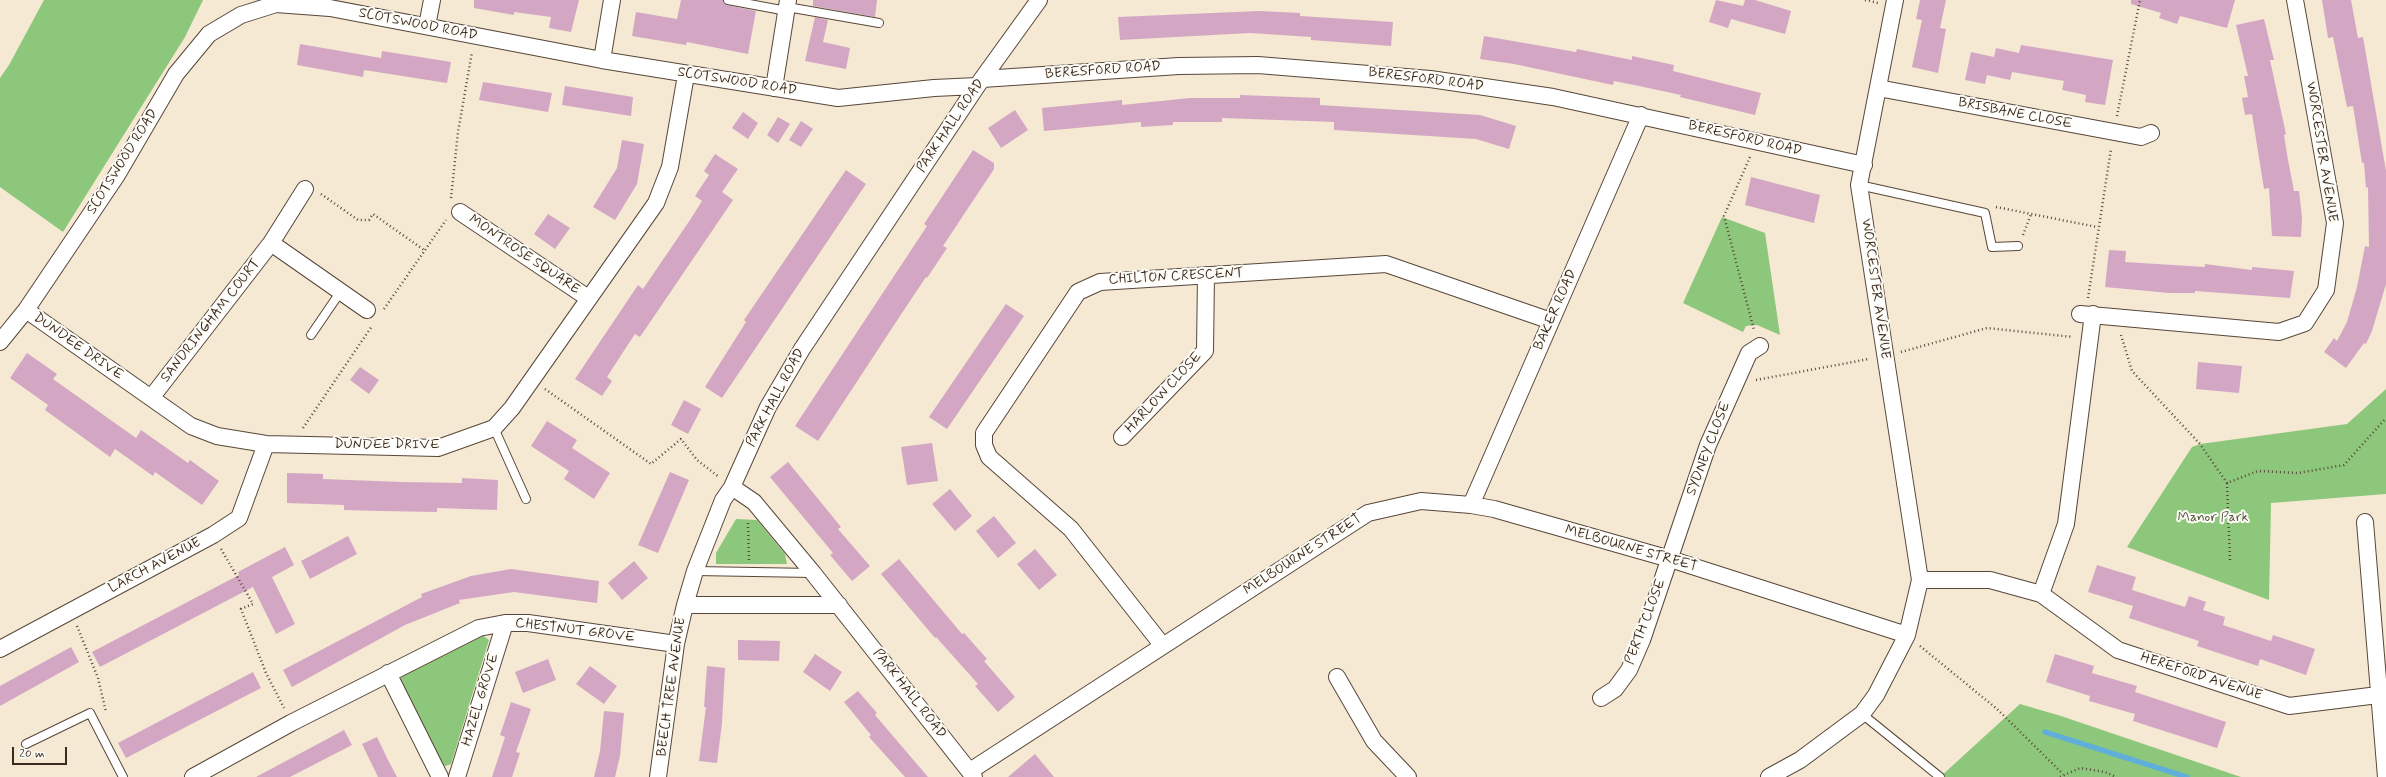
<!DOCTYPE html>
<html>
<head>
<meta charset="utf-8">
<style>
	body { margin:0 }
	#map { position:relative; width:2386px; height:777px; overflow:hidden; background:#f5e9d3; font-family:Mynerve,sans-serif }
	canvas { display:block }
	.scale { position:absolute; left:12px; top:747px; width:55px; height:18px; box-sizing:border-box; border:2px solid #3b2a1e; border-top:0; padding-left:5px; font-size:12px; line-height:14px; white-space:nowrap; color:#3b2a1e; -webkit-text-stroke:3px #fdfcf7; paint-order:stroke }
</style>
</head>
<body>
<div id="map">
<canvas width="2386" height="777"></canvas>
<div class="scale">20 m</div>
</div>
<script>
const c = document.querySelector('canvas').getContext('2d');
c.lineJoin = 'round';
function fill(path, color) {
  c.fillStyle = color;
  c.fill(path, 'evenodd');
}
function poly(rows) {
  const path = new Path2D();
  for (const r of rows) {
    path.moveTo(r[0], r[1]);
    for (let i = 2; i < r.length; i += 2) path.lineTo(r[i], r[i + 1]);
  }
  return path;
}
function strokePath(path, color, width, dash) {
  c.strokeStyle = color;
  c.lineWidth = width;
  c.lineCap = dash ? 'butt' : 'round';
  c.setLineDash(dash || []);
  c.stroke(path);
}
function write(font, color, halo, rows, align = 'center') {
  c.font = font + ' Mynerve,sans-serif';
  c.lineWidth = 4;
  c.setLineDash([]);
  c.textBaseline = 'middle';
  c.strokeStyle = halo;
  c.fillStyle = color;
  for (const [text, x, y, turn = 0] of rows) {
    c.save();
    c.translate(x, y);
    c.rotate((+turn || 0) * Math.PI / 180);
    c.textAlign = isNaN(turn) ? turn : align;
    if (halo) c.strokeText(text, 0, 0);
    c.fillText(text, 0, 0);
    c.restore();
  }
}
fill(poly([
	[44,0,203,0,185,37,63,232,0,187,0,78,9,65],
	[1722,217,1765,233,1780,335,1757,325,1746,326,1743,332,1683,303],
	[2386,389,2386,494,2271,503,2269,600,2127,547,2192,447,2200,444,2347,424],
	[736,519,757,520,785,554,787,564,716,564,716,553],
	[482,635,489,640,451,764,446,766,440,764,401,686,401,677,407,670],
	[2020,704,2061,716,2241,777,1940,777]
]), '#8dc77b');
strokePath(poly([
	[2045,732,2187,777]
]), '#60afda', 5.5);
fill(poly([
	[474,0,579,0,571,32,549,28,551,17,514,12,514,15,474,8],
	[681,0,723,0,727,5,756,11,748,54,687,42,686,45,632,36,636,12,677,19],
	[813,0,877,0,875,17,813,6],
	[1716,0,1743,6,1745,0,1755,0,1791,11,1785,34,1731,19,1728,28,1709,22],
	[1920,0,1946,0,1940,28,1946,29,1938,73,1912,67,1922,20,1916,19],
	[2131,0,2235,0,2227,28,2180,16,2177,24,2159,18,2161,13,2131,4],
	[2322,0,2351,0,2358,38,2363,37,2386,171,2386,284,2372,331,2366,344,2364,343,2346,368,2324,352,2334,338,2337,341,2347,322,2357,287,2365,246,2369,247,2368,187,2366,188,2364,163,2362,163,2353,106,2347,107,2333,37,2328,38],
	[1259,11,1300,13,1300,16,1393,22,1391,46,1311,40,1311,37,1250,33,1120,40,1118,17],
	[815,17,828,20,823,42,850,48,846,69,805,61],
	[2264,19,2274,60,2270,60,2286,134,2284,135,2288,160,2294,191,2299,191,2302,217,2301,237,2272,236,2269,188,2264,189,2252,114,2245,115,2242,98,2248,97,2244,76,2248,76,2236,25],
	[1484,36,1576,52,1577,49,1632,60,1632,56,1674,65,1673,71,1761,93,1755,115,1680,97,1681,95,1639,86,1614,81,1613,85,1514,64,1480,59],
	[300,44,381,58,382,51,451,62,447,83,364,70,363,77,297,65],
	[2021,45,2113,60,2105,105,2085,102,2086,95,2062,90,2064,81,2035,76,2012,72,2010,80,1987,75,1985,84,1965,80,1971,52,1994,57,1996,48,2019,53],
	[483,82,552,93,548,112,479,100],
	[565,86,633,97,631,116,562,105],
	[1240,95,1320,98,1320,105,1480,115,1516,126,1509,149,1476,139,1334,130,1334,122,1222,118,1222,122,1173,122,1173,125,1141,127,1141,122,1044,131,1042,108,1122,100,1122,105,1190,98,1240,98],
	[1015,110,1028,130,1001,148,988,128],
	[743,112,758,123,748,139,732,128],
	[778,117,790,124,778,143,767,135],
	[801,121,813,129,801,147,789,140],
	[622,140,644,144,637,184,615,220,593,207,617,168],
	[973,150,994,163,994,169,943,246,947,248,927,278,926,277,900,316,818,441,795,426,927,226,924,224],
	[715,154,738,169,722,192,733,200,640,337,635,334,627,346,607,377,612,381,602,396,575,379,638,285,643,289,690,220,702,201,695,196,709,175,704,171],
	[846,170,866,184,722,398,705,387,746,322,744,320],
	[1751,177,1820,195,1814,223,1745,205],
	[548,214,570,228,555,249,534,234],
	[2109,250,2126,251,2125,262,2205,267,2205,264,2252,270,2252,267,2294,271,2290,298,2195,291,2195,293,2169,293,2105,287],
	[1006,304,1024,316,947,429,929,417],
	[27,353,57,374,53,379,136,438,141,430,188,463,190,460,219,481,202,505,155,472,153,476,115,449,110,457,45,410,48,405,10,378],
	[2198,362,2242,366,2239,393,2196,389],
	[360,367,379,380,369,394,350,380],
	[684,400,701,409,688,434,671,425],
	[547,421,577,440,572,448,610,473,594,499,564,479,569,471,531,446],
	[932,443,938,481,907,485,901,447],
	[788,462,841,527,838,529,870,566,852,581,830,555,833,553,770,477],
	[670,472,689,480,658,553,638,545],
	[287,473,323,474,323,479,402,482,462,483,462,478,498,480,497,510,437,508,437,512,380,511,344,510,344,505,287,503],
	[950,489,972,516,955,531,932,504],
	[994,516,1016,543,998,558,976,531],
	[348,536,357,554,310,579,301,561],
	[285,547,294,565,272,577,295,624,276,634,253,587,100,667,92,652,239,575,238,572],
	[1035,549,1057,575,1039,590,1017,564],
	[899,559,962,634,964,633,987,659,984,661,1015,697,998,712,975,686,978,684,936,637,935,638,881,574],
	[634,561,648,578,622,600,608,583],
	[2097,565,2136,577,2132,590,2185,607,2189,596,2206,602,2203,610,2225,617,2223,625,2271,641,2273,635,2315,649,2306,675,2260,659,2258,666,2197,646,2199,641,2129,618,2133,606,2088,592],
	[511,569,599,581,597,603,514,592,459,600,460,603,405,625,292,687,283,670,422,597,421,594,471,576],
	[738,640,780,641,779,661,738,660],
	[71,647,79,662,0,706,0,686],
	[815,654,842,672,830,691,803,672],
	[2055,654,2094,666,2092,673,2137,686,2135,692,2226,722,2217,748,2133,721,2135,714,2089,701,2090,696,2046,682],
	[548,659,556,680,523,693,515,672],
	[590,666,617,686,604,704,576,684],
	[707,666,725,668,722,723,717,763,699,761,706,707,704,707],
	[253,672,261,688,126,758,118,743],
	[858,691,877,713,875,715,928,777,905,777,869,737,871,735,844,702],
	[511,702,531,709,516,752,520,753,512,777,492,777,505,737,500,735],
	[604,711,624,713,620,756,615,777,594,777,600,751],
	[344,730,352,745,290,777,256,777],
	[377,737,388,760,397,777,378,777,362,744],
	[1035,754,1054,777,1008,777]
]), '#d3a7c3');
const lane = poly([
	[728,0,787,11],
	[787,7,879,23],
	[1859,185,1985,213,1992,247,2018,246],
	[311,335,341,291],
	[494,428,526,499],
	[695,571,813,573],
	[1862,714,1940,777],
	[26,744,90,713,123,777]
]);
const street = poly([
	[427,26,432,0],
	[602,60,612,0],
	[982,79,1179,66,1258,65,1430,79,1553,97,1864,165],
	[774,88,788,0],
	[1878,88,2141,137,2151,133],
	[460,212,588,298],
	[271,243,367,310],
	[26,310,191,426,217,436,266,444,438,448,494,428,512,408,656,203,670,167,686,75],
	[2080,314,2279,332,2305,323,2326,290,2335,223,2295,0],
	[0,342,26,310,117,175,176,74,209,34,241,15,276,4,330,8,602,60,838,98,934,88,977,86],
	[151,398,271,243,305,189],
	[1122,437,1205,351,1206,275],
	[732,487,754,502,813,573,974,777],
	[1471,505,1641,115],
	[2365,522,2386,777],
	[1920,580,1990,580,2041,594,2066,524,2093,314],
	[2041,594,2118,650,2289,706,2378,695],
	[685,605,839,605],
	[1163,646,1071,529,989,457,984,445,984,433,1078,292,1100,282,1386,264,1551,321],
	[0,649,213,535,239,518,266,444],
	[388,673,440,777],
	[1337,677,1374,741,1408,777],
	[1601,698,1615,689,1629,670,1642,640,1708,445,1749,353,1760,346],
	[970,771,1368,513,1421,501,1471,505,1494,509,1670,559,1907,635],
	[193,777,291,723,479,628,505,623,528,623,676,644],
	[457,777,505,623],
	[658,777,676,644,685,605,695,571,723,500,732,487,768,407,802,349,977,86,1039,0],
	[1769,777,1800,760,1862,714,1876,695,1907,635,1920,580,1859,185,1895,0]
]);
strokePath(lane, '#574739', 10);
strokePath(street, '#574739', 18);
strokePath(poly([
	[1865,0,1878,3],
	[2117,116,2140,0],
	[1750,157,1724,216,1754,330],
	[321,194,358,220,369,220,373,214,424,250],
	[451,198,458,132,472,52],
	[1996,207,2097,227],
	[2023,235,2031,214],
	[2088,298,2111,149],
	[384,309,446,220],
	[2121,335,2132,371,2200,444,2227,483,2258,471,2298,473,2344,465,2386,418],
	[1901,352,1987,328,2073,337],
	[1756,380,1869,359],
	[545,389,651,464,681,439,697,460,719,477],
	[303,428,372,326],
	[2227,483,2230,560],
	[748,523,749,560],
	[221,549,253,604,241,609,266,673,284,708],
	[77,626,98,678,106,712],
	[1920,646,1997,709,2063,774],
	[2060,777,2080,768,2105,772,2116,777]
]), '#574739', 2.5, [1, 3]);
strokePath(lane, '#fff', 8);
strokePath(street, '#fff', 16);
write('14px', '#3b2a1e', '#fdfcf7', [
	["SCOTSWOOD ROAD",418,25,11],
	["BERESFORD ROAD",1103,71,-4],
	["BERESFORD ROAD",1426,80,7],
	["SCOTSWOOD ROAD",737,82,9],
	["BRISBANE CLOSE",2015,114,11],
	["PARK HALL ROAD",951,126,-56],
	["BERESFORD ROAD",1745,139,13],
	["WORCESTER AVENUE",2321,152,81],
	["SCOTSWOOD ROAD",123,162,-58],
	["MONTROSE SQUARE",524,255,34],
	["CHILTON CRESCENT",1176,277,-3],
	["WORCESTER AVENUE",1875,289,82],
	["BAKER ROAD",1556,310,-66],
	["SANDRINGHAM COURT",211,321,-52],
	["DUNDEE DRIVE",78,347,35],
	["HARLOW CLOSE",1164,393,-47],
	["PARK HALL ROAD",776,398,-62],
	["DUNDEE DRIVE",387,445],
	["SYDNEY CLOSE",1709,449,-69],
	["MELBOURNE STREET",1631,549,16],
	["MELBOURNE STREET",1303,555,-33],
	["LARCH AVENUE",155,566,-28],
	["PERTH CLOSE",1646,622,-69],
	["CHESTNUT GROVE",575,631,7],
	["HEREFORD AVENUE",2201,677,18],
	["BEECH TREE AVENUE",672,687,-82],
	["PARK HALL ROAD",909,694,52],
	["HAZEL GROVE",481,700,-73]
]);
write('14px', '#54593a', '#fdfcf7', [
	["Manor Park",2213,518]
]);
</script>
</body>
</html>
